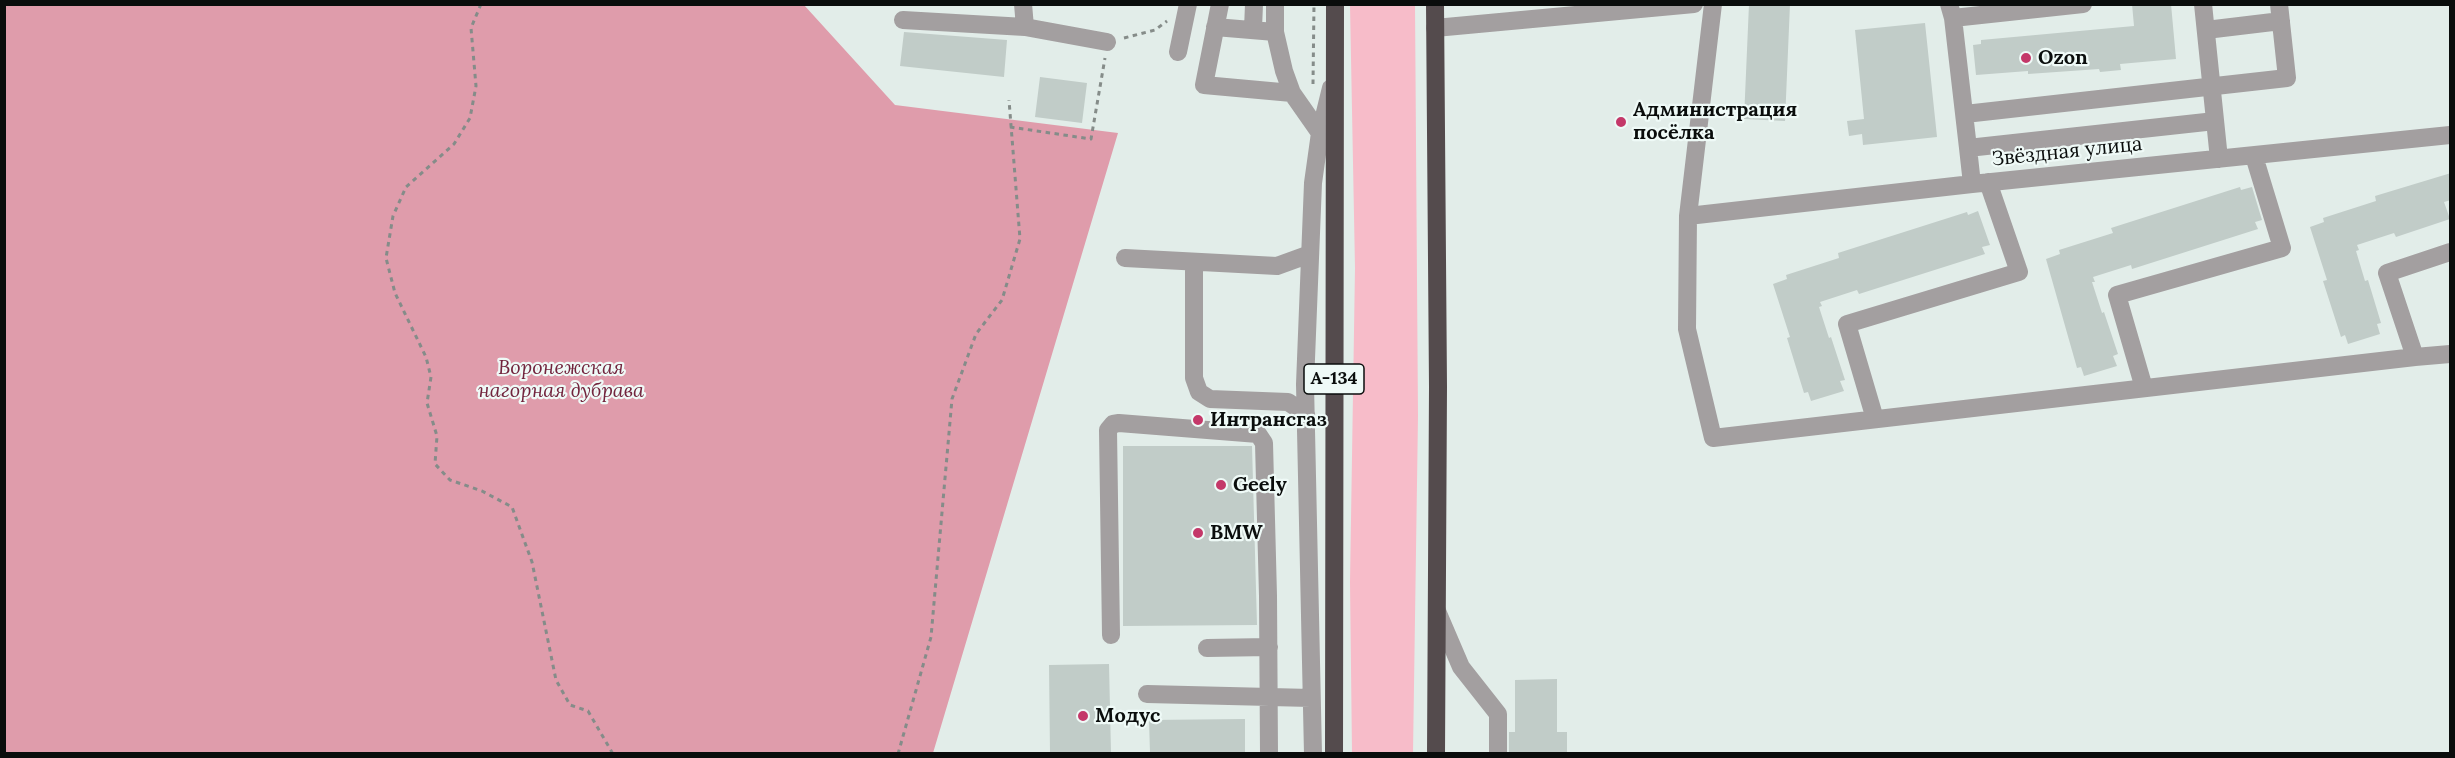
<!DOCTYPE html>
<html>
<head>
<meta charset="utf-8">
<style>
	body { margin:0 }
	#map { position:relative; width:2455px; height:758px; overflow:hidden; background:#e2ede9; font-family:Lora,serif }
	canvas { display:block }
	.frame { position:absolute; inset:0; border:6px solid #0a0d0c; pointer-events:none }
</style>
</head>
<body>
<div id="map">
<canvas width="2455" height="758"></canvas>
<div class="frame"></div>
</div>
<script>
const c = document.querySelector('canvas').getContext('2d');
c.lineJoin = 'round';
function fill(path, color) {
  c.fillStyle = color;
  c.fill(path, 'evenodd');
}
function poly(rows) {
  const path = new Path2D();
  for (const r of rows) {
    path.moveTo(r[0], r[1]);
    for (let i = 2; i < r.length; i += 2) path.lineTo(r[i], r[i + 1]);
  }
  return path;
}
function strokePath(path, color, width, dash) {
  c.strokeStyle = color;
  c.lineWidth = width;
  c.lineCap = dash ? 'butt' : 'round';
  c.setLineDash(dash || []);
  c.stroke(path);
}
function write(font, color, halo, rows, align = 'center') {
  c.font = font + ' Lora,serif';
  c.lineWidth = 4.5;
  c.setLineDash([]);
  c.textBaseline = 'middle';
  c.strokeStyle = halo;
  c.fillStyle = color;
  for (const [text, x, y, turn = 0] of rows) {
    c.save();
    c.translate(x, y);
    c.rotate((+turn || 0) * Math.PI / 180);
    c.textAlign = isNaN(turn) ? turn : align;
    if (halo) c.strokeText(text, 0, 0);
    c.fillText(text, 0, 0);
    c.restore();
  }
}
fill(poly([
	[1350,5,1415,5,1418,416,1413,753,1352,753,1350,582,1355,268]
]), '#f7bcc9');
fill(poly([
	[4,5,804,5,895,105,1118,133,933,753,5,753]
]), '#df9cab');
fill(poly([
	[1749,4,1790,4,1785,121,1744,119],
	[2132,4,2171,4,2176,59,2120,64,2121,70,2100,72,2099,69,2028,74,2028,71,1976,75,1973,45,1981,44,1981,40,2134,26],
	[1925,23,1937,137,1863,145,1862,134,1849,136,1847,121,1864,119,1855,30],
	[904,32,1007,40,1004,77,900,66],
	[1040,77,1087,83,1082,123,1035,117],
	[2451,173,2451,200,2444,202,2450,219,2396,237,2394,233,2357,245,2359,250,2356,251,2365,281,2368,280,2381,323,2377,324,2380,334,2348,344,2345,335,2341,337,2323,281,2327,280,2310,227,2324,222,2323,218,2376,201,2375,196],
	[2240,187,2241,190,2252,187,2262,220,2255,222,2258,229,2132,269,2131,265,2093,277,2095,282,2092,282,2102,313,2104,312,2118,354,2113,356,2117,366,2084,376,2081,367,2077,368,2046,259,2060,254,2059,250,2113,233,2111,228],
	[1978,211,1990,245,1982,247,1985,254,1859,294,1857,290,1820,302,1822,306,1819,307,1829,338,1831,337,1845,380,1840,381,1844,391,1811,401,1808,392,1804,393,1787,338,1790,337,1773,284,1787,279,1786,275,1839,258,1838,253,1967,212,1968,215],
	[1123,446,1252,446,1257,625,1123,626],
	[1109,664,1111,753,1050,753,1049,665],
	[1557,679,1557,732,1567,732,1567,753,1509,753,1509,732,1515,732,1515,680],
	[1245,719,1245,753,1150,753,1149,720]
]), '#c1ccc8');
strokePath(poly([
	[481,4,471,28,476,86,470,118,454,144,406,187,393,216,386,258,395,293,426,357,431,377,427,403,437,436,435,464,450,480,482,491,512,507,532,562,556,680,570,705,588,711,613,754],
	[1124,38,1155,30,1167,21],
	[1313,84,1314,4],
	[1010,127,1091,139,1105,58],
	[898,754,931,637,952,399,976,334,1002,300,1020,239,1009,100]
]), '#858c89', 3, [4.5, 4.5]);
strokePath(poly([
	[1023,4,1025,27,1107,42],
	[1220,4,1204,85,1292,93],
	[1275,4,1275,32,1284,71,1292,93,1320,133],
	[1713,4,1688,216,1687,329,1713,438,2415,357],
	[1949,4,1953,18,1968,148,2215,121],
	[2203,4,2219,159],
	[1953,18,2083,4],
	[903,20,1025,27],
	[1215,27,1275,32],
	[1435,28,1694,4],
	[1253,29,1254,4],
	[2206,30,2281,21],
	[1178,52,1188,4],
	[1965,114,2287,78,2279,4],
	[1968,148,1972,184],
	[1688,216,1972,184,2450,135],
	[2450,252,2387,273,2415,357,2450,354],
	[1125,258,1277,266,1310,254],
	[1194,263,1194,378,1199,392,1210,399,1288,402,1306,414],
	[2144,388,2117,295,2282,248,2254,156],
	[1875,419,1847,324,2019,272,1988,182],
	[1437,611,1461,667,1498,714,1498,754],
	[1111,635,1108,430,1113,424,1119,423,1258,434,1264,443,1268,596,1269,754],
	[1207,648,1269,647],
	[1147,694,1311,698],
	[1313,754,1305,384,1313,183,1320,133,1331,88]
]), '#a39fa0', 18);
strokePath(poly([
	[1435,4,1438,387,1436,754],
	[1334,754,1335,4]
]), '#544b4d', 18);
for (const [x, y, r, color] of [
	[2026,58,6,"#c43869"],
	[1621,122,6,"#c43869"],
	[1198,420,6,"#c43869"],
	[1221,485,6,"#c43869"],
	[1198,533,6,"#c43869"],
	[1083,716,6,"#c43869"]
]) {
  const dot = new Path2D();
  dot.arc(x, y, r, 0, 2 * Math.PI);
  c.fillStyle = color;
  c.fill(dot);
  strokePath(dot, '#effaf7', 2);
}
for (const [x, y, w] of [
	[1334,379,60]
]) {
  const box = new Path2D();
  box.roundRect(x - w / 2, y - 15, w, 30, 4.5);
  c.fillStyle = '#effaf7';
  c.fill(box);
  strokePath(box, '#0a0d0c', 1.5);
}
write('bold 18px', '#0a0d0c', null, [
	["А-134",1334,379]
]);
write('bold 20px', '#0a0d0c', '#effaf7', [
	["Ozon",2038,58],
	["Администрация",1633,110],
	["посёлка",1633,133],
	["Интрансгаз",1210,420],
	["Geely",1233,485],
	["BMW",1210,533],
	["Модус",1095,716]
], 'left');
write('20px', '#0a0d0c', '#effaf7', [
	["Звёздная улица",2067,152,-6]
]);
write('italic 20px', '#72243d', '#effaf7', [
	["Воронежская",561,368],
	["нагорная дубрава",561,391]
]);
</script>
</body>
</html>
